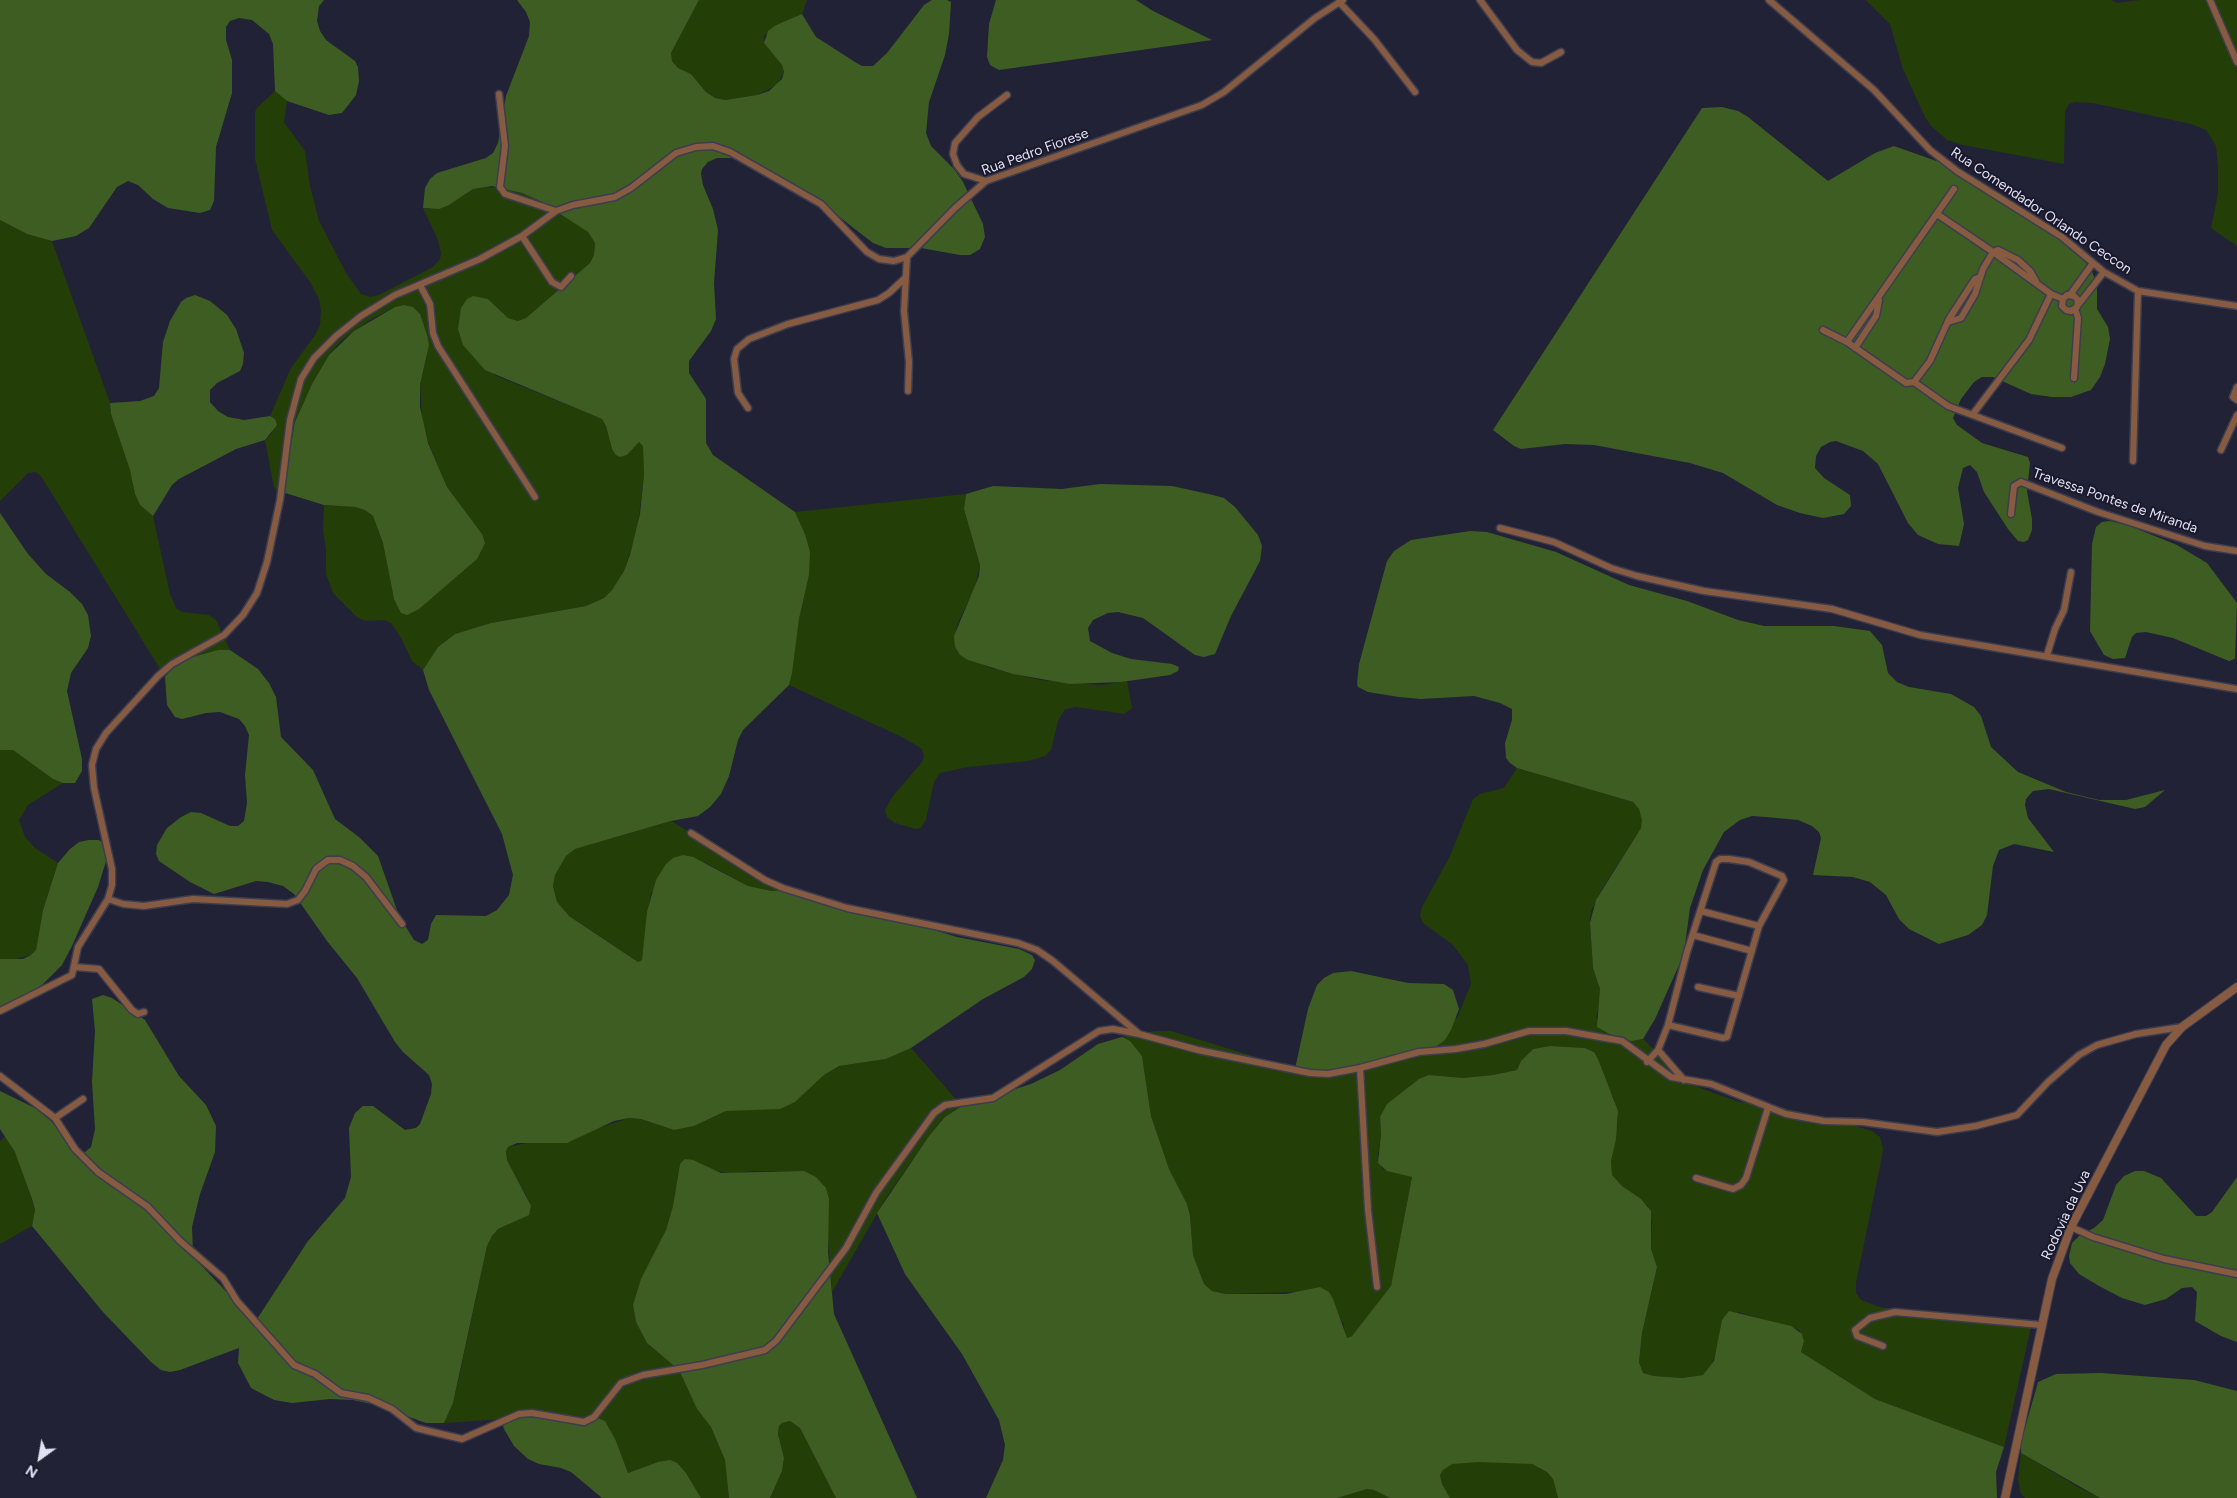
<!DOCTYPE html>
<html>
<head>
<meta charset="utf-8">
<style>
	body { margin:0 }
	#map { position:relative; width:2237px; height:1498px; overflow:hidden; background:#222236; font-family:Figtree,sans-serif }
	canvas { display:block }
	.north { position:absolute; left:15px; top:1433px; width:50px; height:50px; -webkit-text-stroke:4px #19182c; paint-order:stroke; rotate:212deg; font-size:14px; font-weight:700; line-height:20px; text-align:center; color:#e1e2f0 }
	.north::after { content:''; display:block; margin:auto; width:18px; height:22px; background:#e1e2f0; clip-path:polygon(50% 0,100% 100%,50% 72%,0 100%) }
</style>
</head>
<body>
<div id="map">
<canvas width="2237" height="1498"></canvas>
<div class="north">N</div>
</div>
<script>
const c = document.querySelector('canvas').getContext('2d');
c.lineJoin = 'round';
function fill(path, color) {
  c.fillStyle = color;
  c.fill(path, 'evenodd');
}
function poly(rows) {
  const path = new Path2D();
  for (const r of rows) {
    path.moveTo(r[0], r[1]);
    for (let i = 2; i < r.length; i += 2) path.lineTo(r[i], r[i + 1]);
  }
  return path;
}
function strokePath(path, color, width, dash) {
  c.strokeStyle = color;
  c.lineWidth = width;
  c.lineCap = dash ? 'butt' : 'round';
  c.setLineDash(dash || []);
  c.stroke(path);
}
function write(font, color, halo, rows, align = 'center') {
  c.font = font + ' Figtree,sans-serif';
  c.lineWidth = 4;
  c.setLineDash([]);
  c.textBaseline = 'middle';
  c.strokeStyle = halo;
  c.fillStyle = color;
  for (const [text, x, y, turn = 0] of rows) {
    c.save();
    c.translate(x, y);
    c.rotate((+turn || 0) * Math.PI / 180);
    c.textAlign = isNaN(turn) ? turn : align;
    if (halo) c.strokeText(text, 0, 0);
    c.fillText(text, 0, 0);
    c.restore();
  }
}
fill(poly([
	[699,0,807,0,802,14,776,25,764,36,764,43,782,65,784,72,777,85,757,95,725,100,715,98,706,92,691,74,678,68,672,61,671,53],
	[1866,0,2111,0,2117,3,2140,0,2237,0,2237,246,2211,228,2218,194,2218,166,2216,146,2206,130,2191,124,2093,103,2075,102,2069,104,2065,111,2064,164,1963,145,1947,140,1931,126,1925,117,1903,69,1890,24],
	[275,91,287,101,284,122,305,151,310,186,319,221,346,273,361,294,371,297,381,294,433,267,440,259,441,253,438,240,423,208,429,209,449,205,473,189,482,187,503,188,522,193,540,201,588,232,595,243,594,255,590,263,526,318,518,321,508,318,488,299,494,375,602,419,606,426,612,449,627,455,639,442,643,445,644,475,637,533,624,571,612,590,604,598,586,606,491,623,455,634,438,647,423,670,412,661,401,638,391,623,384,620,366,621,358,618,333,593,326,574,326,549,323,530,324,505,355,507,365,510,373,516,383,543,394,599,482,534,447,487,423,430,420,385,427,355,420,314,413,307,404,305,395,307,370,320,341,341,329,355,312,384,295,422,282,492,274,488,265,440,272,433,275,419,270,416,291,368,315,335,320,325,321,310,319,299,310,282,272,230,255,159,255,112,257,108],
	[0,220,27,234,52,241,110,403,111,414,130,470,135,494,140,505,153,516,170,594,176,608,182,612,209,615,216,620,230,650,218,650,173,667,165,677,41,476,35,472,28,473,0,501],
	[966,494,964,509,980,565,975,587,957,625,955,647,960,655,991,668,1040,680,1101,685,1127,681,1132,708,1124,714,1076,707,1065,709,1058,721,1051,750,1045,756,1028,761,968,767,940,773,934,782,926,820,921,828,916,829,895,823,887,817,885,810,893,796,922,762,924,757,922,749,904,738,789,685,799,619,809,575,805,534,795,512],
	[2,749,13,750,53,779,63,783,28,805,19,820,25,837,35,848,58,863,43,910,36,950,31,955,12,960,0,959,0,750],
	[1517,768,1633,802,1639,809,1643,820,1641,828,1602,889,1591,911,1590,923,1593,968,1600,989,1600,1004,1596,1018,1632,1041,1643,1039,1682,1076,1700,1088,1739,1102,1781,1107,1862,1128,1872,1131,1880,1137,1883,1149,1880,1166,1856,1283,1856,1293,1861,1300,1880,1307,2031,1327,2004,1447,1875,1399,1801,1352,1804,1341,1799,1330,1738,1312,1717,1350,1710,1369,1703,1375,1682,1378,1654,1376,1643,1373,1639,1362,1642,1333,1657,1267,1651,1249,1652,1221,1648,1206,1622,1186,1612,1175,1611,1161,1618,1119,1614,1099,1604,1079,1598,1059,1594,1052,1585,1048,1550,1046,1533,1049,1521,1061,1517,1070,1493,1075,1463,1078,1429,1075,1411,1085,1380,1117,1381,1134,1378,1156,1383,1169,1412,1177,1391,1287,1352,1336,1346,1338,1343,1322,1297,1292,1226,1294,1212,1291,1204,1284,1193,1255,1190,1216,1187,1204,1169,1169,1151,1116,1142,1056,1122,1037,1155,1031,1171,1031,1295,1069,1457,1018,1471,984,1468,965,1452,944,1423,923,1420,916,1422,907,1450,856,1473,799,1480,794,1504,788],
	[671,821,788,890,772,891,748,886,704,862,651,893,642,960,638,962,562,911,557,902,553,886,555,875,566,856,575,849],
	[911,1048,962,1106,945,1117,929,1136,886,1198,832,1292,828,1241,804,1171,753,1171,733,1174,680,1164,673,1206,666,1230,633,1305,636,1322,647,1343,679,1370,697,1409,711,1427,725,1460,729,1498,701,1498,686,1473,658,1462,628,1473,616,1441,580,1420,501,1419,444,1423,453,1403,458,1382,487,1246,492,1236,498,1229,508,1225,527,1197,507,1160,506,1151,508,1147,602,1127,629,1118,641,1119,674,1130,694,1126,726,1111,795,1102,824,1075,839,1066,886,1059],
	[6,1136,19,1160,35,1210,32,1226,0,1244,0,1141],
	[790,1421,800,1428,836,1498,770,1498,782,1471,784,1458,778,1434,779,1426,782,1423],
	[2021,1453,2078,1487,2100,1498,2025,1498,2020,1492,2018,1479],
	[1461,1462,1511,1462,1532,1464,1547,1472,1553,1479,1558,1498,1450,1498,1442,1484,1440,1475,1443,1470,1451,1464],
	[1367,1489,1374,1490,1390,1498,1337,1498]
]), '#243e08');
fill(poly([
	[0,0,324,0,319,6,317,21,320,31,326,40,355,61,358,67,359,81,356,95,342,113,329,115,287,101,275,91,273,44,269,34,252,20,239,18,230,21,226,27,226,40,232,60,232,93,216,147,214,201,210,210,200,213,168,208,153,199,138,185,128,181,117,187,89,228,76,236,52,241,27,234,0,220],
	[517,0,699,0,671,53,672,61,678,68,691,74,706,92,715,98,725,100,757,95,769,91,782,79,784,72,782,65,764,43,768,31,776,25,802,14,816,37,855,62,862,66,873,66,887,53,924,5,932,0,947,0,951,2,949,34,945,55,929,102,926,133,931,146,955,170,963,182,983,224,985,237,980,249,970,255,960,255,921,248,886,248,873,243,820,202,737,158,717,158,708,162,702,169,701,174,703,185,713,209,718,230,714,283,716,319,711,331,689,361,689,373,706,399,706,443,713,455,795,512,805,534,810,552,809,575,799,619,792,673,789,685,743,730,738,740,729,776,721,794,710,807,698,816,671,821,575,849,566,856,555,875,553,886,557,902,569,916,638,962,642,960,647,912,656,880,666,864,673,858,683,855,693,857,748,886,772,891,788,890,812,893,957,937,1019,949,1032,955,1035,960,1032,969,1024,977,983,999,911,1048,886,1059,839,1066,824,1075,795,1102,780,1109,726,1111,694,1126,674,1130,641,1119,629,1118,614,1121,567,1143,517,1143,508,1147,506,1151,507,1160,531,1206,529,1215,498,1229,492,1236,487,1246,453,1403,444,1423,426,1423,376,1405,353,1400,330,1399,292,1403,274,1400,251,1388,238,1363,239,1348,180,1370,170,1372,161,1370,151,1362,103,1312,32,1226,35,1210,32,1199,15,1152,0,1129,0,1091,35,1108,51,1121,76,1149,85,1152,91,1147,95,1129,92,1082,95,1031,92,999,103,995,112,998,145,1020,179,1076,206,1105,216,1126,215,1152,200,1194,192,1227,193,1253,199,1263,255,1322,308,1241,345,1198,351,1177,349,1128,355,1113,363,1106,373,1106,405,1130,416,1128,420,1124,431,1094,432,1084,429,1075,403,1052,395,1042,357,978,327,941,294,894,283,886,268,882,256,881,214,894,190,882,159,861,156,854,157,845,167,828,181,817,191,812,201,813,230,826,238,826,244,821,247,803,245,775,249,735,245,726,239,719,220,712,206,713,182,719,175,717,167,705,165,677,173,667,186,659,218,650,230,650,258,669,269,683,276,697,281,737,313,770,335,819,359,837,378,856,399,916,414,940,422,944,428,940,431,924,436,915,486,916,497,910,509,895,513,875,502,834,429,690,423,670,438,647,455,634,491,623,586,606,604,598,612,590,624,571,630,555,640,514,644,475,643,446,639,442,627,455,620,457,616,455,612,449,606,426,602,419,485,370,463,345,458,329,461,308,467,299,473,296,488,299,508,318,518,321,526,318,590,263,594,255,595,243,588,232,540,201,522,193,492,186,473,189,449,205,439,209,423,208,425,188,430,179,437,173,486,158,493,153,498,143,506,96,529,36,530,22,526,12],
	[996,0,1136,0,1153,11,1212,40,999,70,990,65,987,57,989,24],
	[1722,107,1738,111,1748,117,1828,181,1875,153,1894,146,1959,169,2044,221,2063,236,2091,269,2097,285,2097,309,2108,327,2110,339,2105,364,2100,377,2091,390,2071,397,2052,397,2031,394,1993,377,1982,377,1974,382,1961,399,1953,418,1957,425,1982,443,2028,457,2030,463,2027,491,2032,519,2032,530,2028,540,2024,542,2018,541,2008,529,1984,492,1977,472,1970,465,1963,468,1958,488,1964,524,1959,546,1938,544,1918,535,1908,523,1878,464,1863,451,1836,441,1830,442,1821,447,1816,456,1815,468,1824,478,1850,495,1851,506,1844,514,1823,518,1800,513,1777,505,1723,473,1690,463,1594,445,1565,444,1521,449,1514,446,1493,430,1702,108],
	[195,295,210,301,227,315,236,329,244,353,243,364,240,371,217,383,210,390,210,402,218,411,228,417,244,420,270,416,275,419,277,425,265,440,236,449,179,479,172,485,153,516,140,505,135,494,130,470,111,414,110,403,140,401,154,396,159,388,163,342,170,321,181,302,186,298],
	[404,305,413,307,420,314,427,335,429,345,420,385,420,407,428,443,447,487,482,534,485,543,477,559,419,609,407,615,401,613,394,599,383,543,373,516,365,510,355,507,324,505,282,492,295,422,312,384,329,355,354,331,395,307],
	[1100,484,1172,486,1213,495,1224,498,1235,507,1258,535,1262,546,1260,561,1231,616,1215,654,1204,657,1195,655,1143,618,1118,612,1108,613,1093,620,1088,628,1090,641,1112,653,1131,659,1172,664,1179,667,1178,671,1170,675,1121,682,1070,684,1013,674,968,660,960,655,955,647,954,636,979,576,980,565,964,509,966,494,993,486,1062,489],
	[0,513,28,554,46,574,70,592,82,604,88,615,91,636,88,648,71,673,67,691,82,759,82,771,75,783,63,783,53,779,13,750,0,750],
	[2110,521,2130,526,2177,545,2207,563,2237,603,2235,659,2229,661,2173,638,2146,632,2136,633,2132,637,2125,658,2113,659,2104,655,2090,631,2092,544,2096,527,2102,522],
	[1470,531,1487,532,1556,552,1629,585,1687,601,1738,620,1764,626,1834,626,1870,631,1882,645,1888,673,1897,682,1909,687,1951,694,1974,707,1981,716,1991,747,2018,772,2066,792,2099,800,2126,800,2165,790,2145,807,2135,809,2049,789,2033,791,2026,799,2025,805,2028,818,2054,852,2014,844,1999,850,1993,866,1987,915,1982,925,1968,935,1939,944,1909,929,1899,919,1886,895,1870,882,1853,877,1813,875,1821,838,1819,832,1812,826,1798,820,1766,817,1752,816,1740,820,1724,832,1703,870,1690,908,1685,945,1680,963,1655,1019,1643,1039,1632,1041,1617,1038,1597,1027,1600,989,1593,968,1590,923,1596,900,1641,828,1642,820,1639,809,1633,802,1517,768,1510,763,1506,758,1505,743,1512,720,1512,709,1500,703,1474,696,1421,699,1399,697,1368,692,1358,687,1357,684,1359,664,1387,561,1394,551,1411,540],
	[89,840,99,840,108,847,108,855,98,887,72,946,62,965,43,984,0,1014,0,959,23,959,31,955,36,950,43,910,58,863,70,849,79,842],
	[1351,971,1408,983,1444,984,1453,990,1459,1009,1451,1030,1445,1040,1434,1048,1337,1072,1295,1069,1308,1009,1317,985,1324,978,1333,973],
	[1122,1037,1130,1041,1142,1056,1151,1116,1169,1169,1187,1204,1190,1216,1193,1255,1204,1284,1212,1291,1226,1294,1286,1294,1320,1287,1329,1292,1333,1299,1347,1338,1352,1336,1391,1286,1412,1177,1387,1171,1378,1163,1381,1134,1380,1117,1387,1104,1419,1079,1429,1075,1463,1078,1493,1075,1517,1070,1521,1061,1533,1049,1550,1046,1585,1048,1594,1052,1598,1059,1618,1111,1616,1139,1611,1161,1612,1175,1622,1186,1641,1199,1651,1211,1651,1249,1657,1267,1642,1333,1639,1362,1643,1373,1654,1376,1682,1378,1703,1375,1714,1361,1722,1320,1729,1311,1791,1326,1802,1334,1804,1341,1801,1352,1875,1399,2004,1447,1996,1472,1997,1498,1558,1498,1553,1479,1547,1472,1532,1464,1478,1462,1452,1464,1443,1470,1440,1475,1442,1484,1450,1498,1390,1498,1374,1490,1367,1489,1337,1498,986,1498,1003,1460,1005,1445,999,1420,962,1354,905,1274,877,1213,929,1136,945,1117,962,1106,1031,1084,1060,1070,1098,1044],
	[685,1159,693,1160,721,1173,804,1171,816,1177,826,1188,829,1199,828,1252,834,1314,917,1498,836,1498,800,1428,790,1421,782,1423,779,1426,778,1434,784,1458,782,1471,770,1498,729,1498,725,1460,711,1427,697,1409,679,1370,647,1343,636,1322,633,1305,641,1279,666,1230,673,1206,680,1164],
	[2135,1171,2144,1171,2161,1178,2196,1216,2206,1216,2212,1212,2237,1177,2237,1342,2221,1336,2195,1321,2197,1292,2192,1287,2182,1288,2166,1299,2145,1305,2122,1298,2099,1286,2079,1274,2070,1263,2069,1256,2072,1243,2079,1236,2094,1228,2103,1220,2116,1185,2124,1176],
	[2101,1373,2194,1380,2237,1391,2237,1498,2100,1498,2021,1453,2021,1442,2038,1382,2056,1374],
	[523,1413,580,1420,597,1418,605,1421,616,1441,628,1473,658,1462,670,1460,677,1463,686,1473,701,1498,602,1498,571,1472,561,1468,539,1464,528,1459,514,1446,504,1429,501,1419]
]), '#3e5d23');
const minor = poly([
	[1480,0,1517,50,1532,62,1541,63,1561,52],
	[1769,0,1874,90,1930,150,1957,171,2062,237,2104,272,2138,291,2237,306],
	[2210,0,2237,62],
	[1339,2,1374,39,1415,92],
	[499,94,505,146,500,187,505,194,556,211],
	[986,181,964,174,957,165,953,154,955,143,978,117,1007,95],
	[1937,214,1993,252,2051,294,2063,299,2067,295,2074,296,2078,300,2077,307,2071,311,2066,310,2062,306,2063,299],
	[522,236,552,282,561,287,571,276],
	[1993,252,1998,250,2018,260,2030,271,2036,281],
	[907,257,904,311,909,362,908,391],
	[420,285,430,304,433,333,438,346,535,497],
	[2070,295,2093,263],
	[2078,305,2104,272],
	[1948,322,1961,318,1975,294,1983,269,1993,252],
	[1823,330,1847,342,1906,383,1914,382,1948,406,2062,448],
	[1847,342,1954,189],
	[1855,348,1876,316,1879,300],
	[2074,378,2078,318,2075,309],
	[1914,382,1930,361,1949,319,1975,279,1980,277],
	[2237,387,2233,397,2237,400],
	[748,408,738,393,734,359,737,349,749,339,788,324,878,300,889,293,905,278],
	[1973,414,2029,340,2051,294],
	[2221,450,2237,415],
	[2133,461,2138,291],
	[2011,514,2014,486,2021,482,2098,512,2205,546,2237,551],
	[1500,528,1554,542,1611,568,1637,576,1704,591,1832,609,1920,635,2237,689],
	[2047,655,2055,629,2064,610,2071,572],
	[691,833,765,880,783,888,847,908,1018,943,1037,950,1053,961,1138,1033],
	[108,899,123,904,144,906,193,899,287,904,298,900,305,891,316,869,328,860,340,860,353,866,366,877,402,924],
	[1701,911,1759,926],
	[1693,935,1752,951],
	[75,967,99,969,132,1010,138,1014,144,1012],
	[1698,987,1739,996],
	[0,1011,72,975,78,947,108,899,112,885,112,869,94,788,92,765,96,749,106,733,158,676,172,664,224,635,243,615,257,593,267,562,280,500,290,420,301,379,314,358,336,336,361,316,395,295,480,259,522,236,556,211,573,205,615,197,631,188,676,153,696,147,713,146,730,152,821,204,867,252,879,259,894,261,907,257,955,208,986,181,1202,105,1224,92,1315,18,1343,0],
	[1658,1050,1684,1080],
	[1647,1062,1658,1050,1668,1025,1687,952,1716,862,1720,859,1729,859,1749,862,1782,876,1784,880,1759,926,1727,1037,1723,1038,1668,1025],
	[1360,1068,1368,1210,1377,1287],
	[0,1076,55,1118,75,1149,98,1172,148,1207,180,1241,223,1278,237,1301,294,1365,315,1374,341,1393,368,1398,392,1409,416,1428,462,1439,519,1414,532,1413,584,1422,594,1417,621,1383,643,1375,702,1365,765,1350,776,1341,846,1248,876,1193,934,1113,945,1105,993,1098,1099,1031,1113,1029,1139,1034,1198,1050,1310,1073,1328,1074,1360,1068,1419,1052,1456,1049,1484,1044,1529,1031,1566,1031,1622,1041,1671,1077,1711,1084,1786,1114,1824,1121,1863,1122,1937,1132,1976,1126,2017,1115,2048,1082,2079,1055,2097,1045,2136,1034,2182,1027],
	[55,1118,83,1099],
	[1696,1178,1733,1189,1741,1185,1746,1178,1768,1108],
	[2071,1227,2093,1237,2164,1259,2237,1274],
	[1883,1346,1857,1336,1855,1330,1870,1318,1895,1312,2041,1325]
]);
const tertiary = poly([
	[2005,1498,2052,1279,2071,1227,2166,1045,2182,1027,2237,987]
]);
strokePath(minor, '#3d3d50', 9);
strokePath(tertiary, '#3d3d50', 10);
strokePath(minor, '#865b41', 6);
strokePath(tertiary, '#865b41', 8);
write('14px', '#e1e2f0', '#19182c', [
	["Rua Pedro Fiorese",1035,152,-20],
	["Rua Comendador Orlando Ceccon",2041,211,34],
	["Travessa Pontes de Miranda",2115,501,19],
	["Rodovia da Uva",2066,1215,-65]
]);
</script>
</body>
</html>
